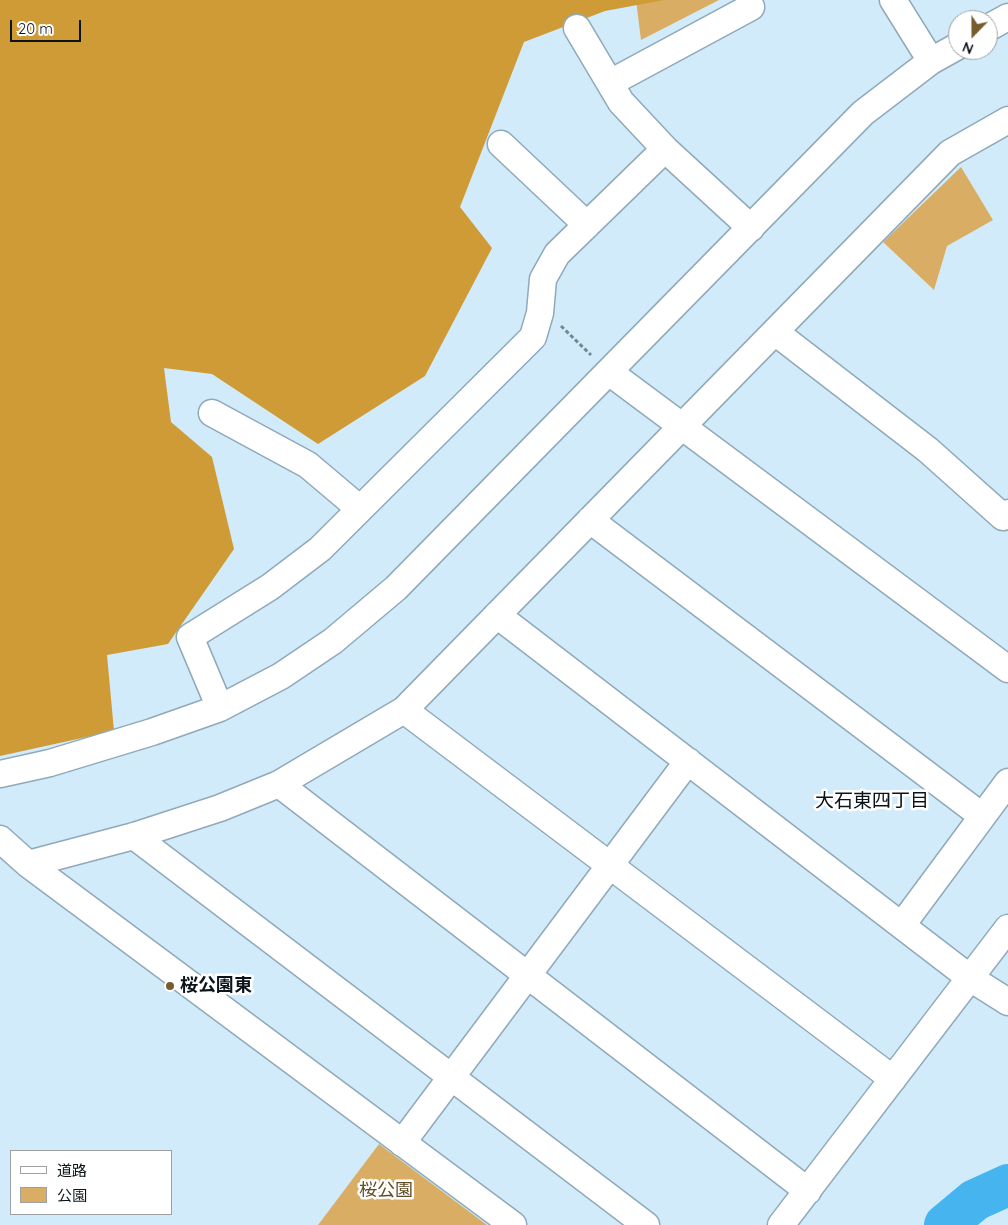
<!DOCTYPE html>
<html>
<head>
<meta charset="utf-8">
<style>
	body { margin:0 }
	#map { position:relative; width:1008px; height:1225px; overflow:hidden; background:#d1ebfb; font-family:Quicksand,"Noto Sans JP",sans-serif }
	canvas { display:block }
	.legend { position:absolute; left:10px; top:1150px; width:162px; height:65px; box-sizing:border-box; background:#fff; border:1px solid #9da1a3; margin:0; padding:6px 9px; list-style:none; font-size:15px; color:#0b141a }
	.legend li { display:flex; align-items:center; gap:10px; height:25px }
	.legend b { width:25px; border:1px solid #9da1a3 }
	.north { position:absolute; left:948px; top:10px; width:50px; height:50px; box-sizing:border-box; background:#fff; border:1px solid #9da1a3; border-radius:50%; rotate:202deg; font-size:14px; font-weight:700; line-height:20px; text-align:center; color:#0b141a }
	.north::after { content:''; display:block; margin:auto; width:18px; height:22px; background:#775d2e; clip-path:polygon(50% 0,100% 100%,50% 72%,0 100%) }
	.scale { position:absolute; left:10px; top:20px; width:71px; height:22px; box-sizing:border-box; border:2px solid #0b141a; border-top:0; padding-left:6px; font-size:15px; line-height:18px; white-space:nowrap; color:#0b141a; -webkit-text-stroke:4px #fff; paint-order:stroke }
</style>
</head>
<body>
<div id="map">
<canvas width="1008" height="1225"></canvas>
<ul class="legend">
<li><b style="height:6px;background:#fff"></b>道路</li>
<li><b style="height:14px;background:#d9ae64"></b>公園</li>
</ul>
<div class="north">N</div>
<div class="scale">20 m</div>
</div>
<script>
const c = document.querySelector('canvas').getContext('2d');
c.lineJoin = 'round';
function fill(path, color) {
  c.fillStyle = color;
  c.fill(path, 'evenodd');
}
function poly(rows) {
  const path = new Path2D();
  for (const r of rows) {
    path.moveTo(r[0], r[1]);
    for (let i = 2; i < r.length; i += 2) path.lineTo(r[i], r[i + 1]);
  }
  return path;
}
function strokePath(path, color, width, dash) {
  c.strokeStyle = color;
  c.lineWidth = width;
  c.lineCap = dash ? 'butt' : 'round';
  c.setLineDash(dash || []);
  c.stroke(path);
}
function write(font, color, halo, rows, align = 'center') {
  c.font = font + ' Quicksand,"Noto Sans JP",sans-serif';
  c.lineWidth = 5;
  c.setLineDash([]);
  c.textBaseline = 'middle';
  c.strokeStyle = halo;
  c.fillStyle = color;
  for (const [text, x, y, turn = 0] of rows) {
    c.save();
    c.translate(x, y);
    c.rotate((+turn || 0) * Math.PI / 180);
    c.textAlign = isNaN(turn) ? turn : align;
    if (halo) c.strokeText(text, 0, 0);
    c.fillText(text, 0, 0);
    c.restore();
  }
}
fill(poly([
	[636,0,719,0,641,40],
	[961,167,993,220,947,246,934,290,883,242],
	[379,1144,487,1225,318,1225]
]), '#d9ae64');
fill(poly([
	[0,0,664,0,605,11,524,42,460,207,492,248,425,376,318,444,212,374,164,368,171,422,212,457,234,549,168,644,107,655,114,731,0,756]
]), '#cf9b36');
strokePath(poly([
	[945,1225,975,1200,1008,1185]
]), '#46b5ef', 42);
const minor = poly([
	[893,0,931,61],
	[577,28,621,102,665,149,751,228],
	[988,28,1008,17],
	[610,83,751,7],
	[501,144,587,225],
	[775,332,928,450,1003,517,1008,513],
	[609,372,1008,669],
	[212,413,308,465,360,509],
	[590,520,982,816],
	[497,615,970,978,1008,1002],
	[220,708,190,637,270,587,320,549,533,337,540,313,543,279,557,254,665,149],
	[404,710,893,1079],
	[0,774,50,763,152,732,220,708,281,676,333,641,396,588,863,113,931,61,958,46],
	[279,784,808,1191],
	[134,836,646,1225],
	[0,839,28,864,513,1225],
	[28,864,134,836,220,808,279,784,404,710,950,153,1008,120],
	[902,925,1008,782],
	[402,1143,688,761],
	[781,1225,1008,928]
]);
strokePath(minor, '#90a9b8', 29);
strokePath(poly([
	[561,326,591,355]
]), '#758793', 3, [4, 2.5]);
strokePath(minor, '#fff', 26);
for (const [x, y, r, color] of [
	[170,986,5,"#775d2e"]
]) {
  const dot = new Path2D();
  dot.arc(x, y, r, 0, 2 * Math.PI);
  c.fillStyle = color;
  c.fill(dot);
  strokePath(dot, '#fff', 2);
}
write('bold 18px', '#0b141a', '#fff', [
	["桜公園東",180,986]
], 'left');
write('18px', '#624c24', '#fff', [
	["桜公園",386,1191]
]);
write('19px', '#0b141a', '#fff', [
	["大石東四丁目",872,801]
]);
</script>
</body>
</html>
